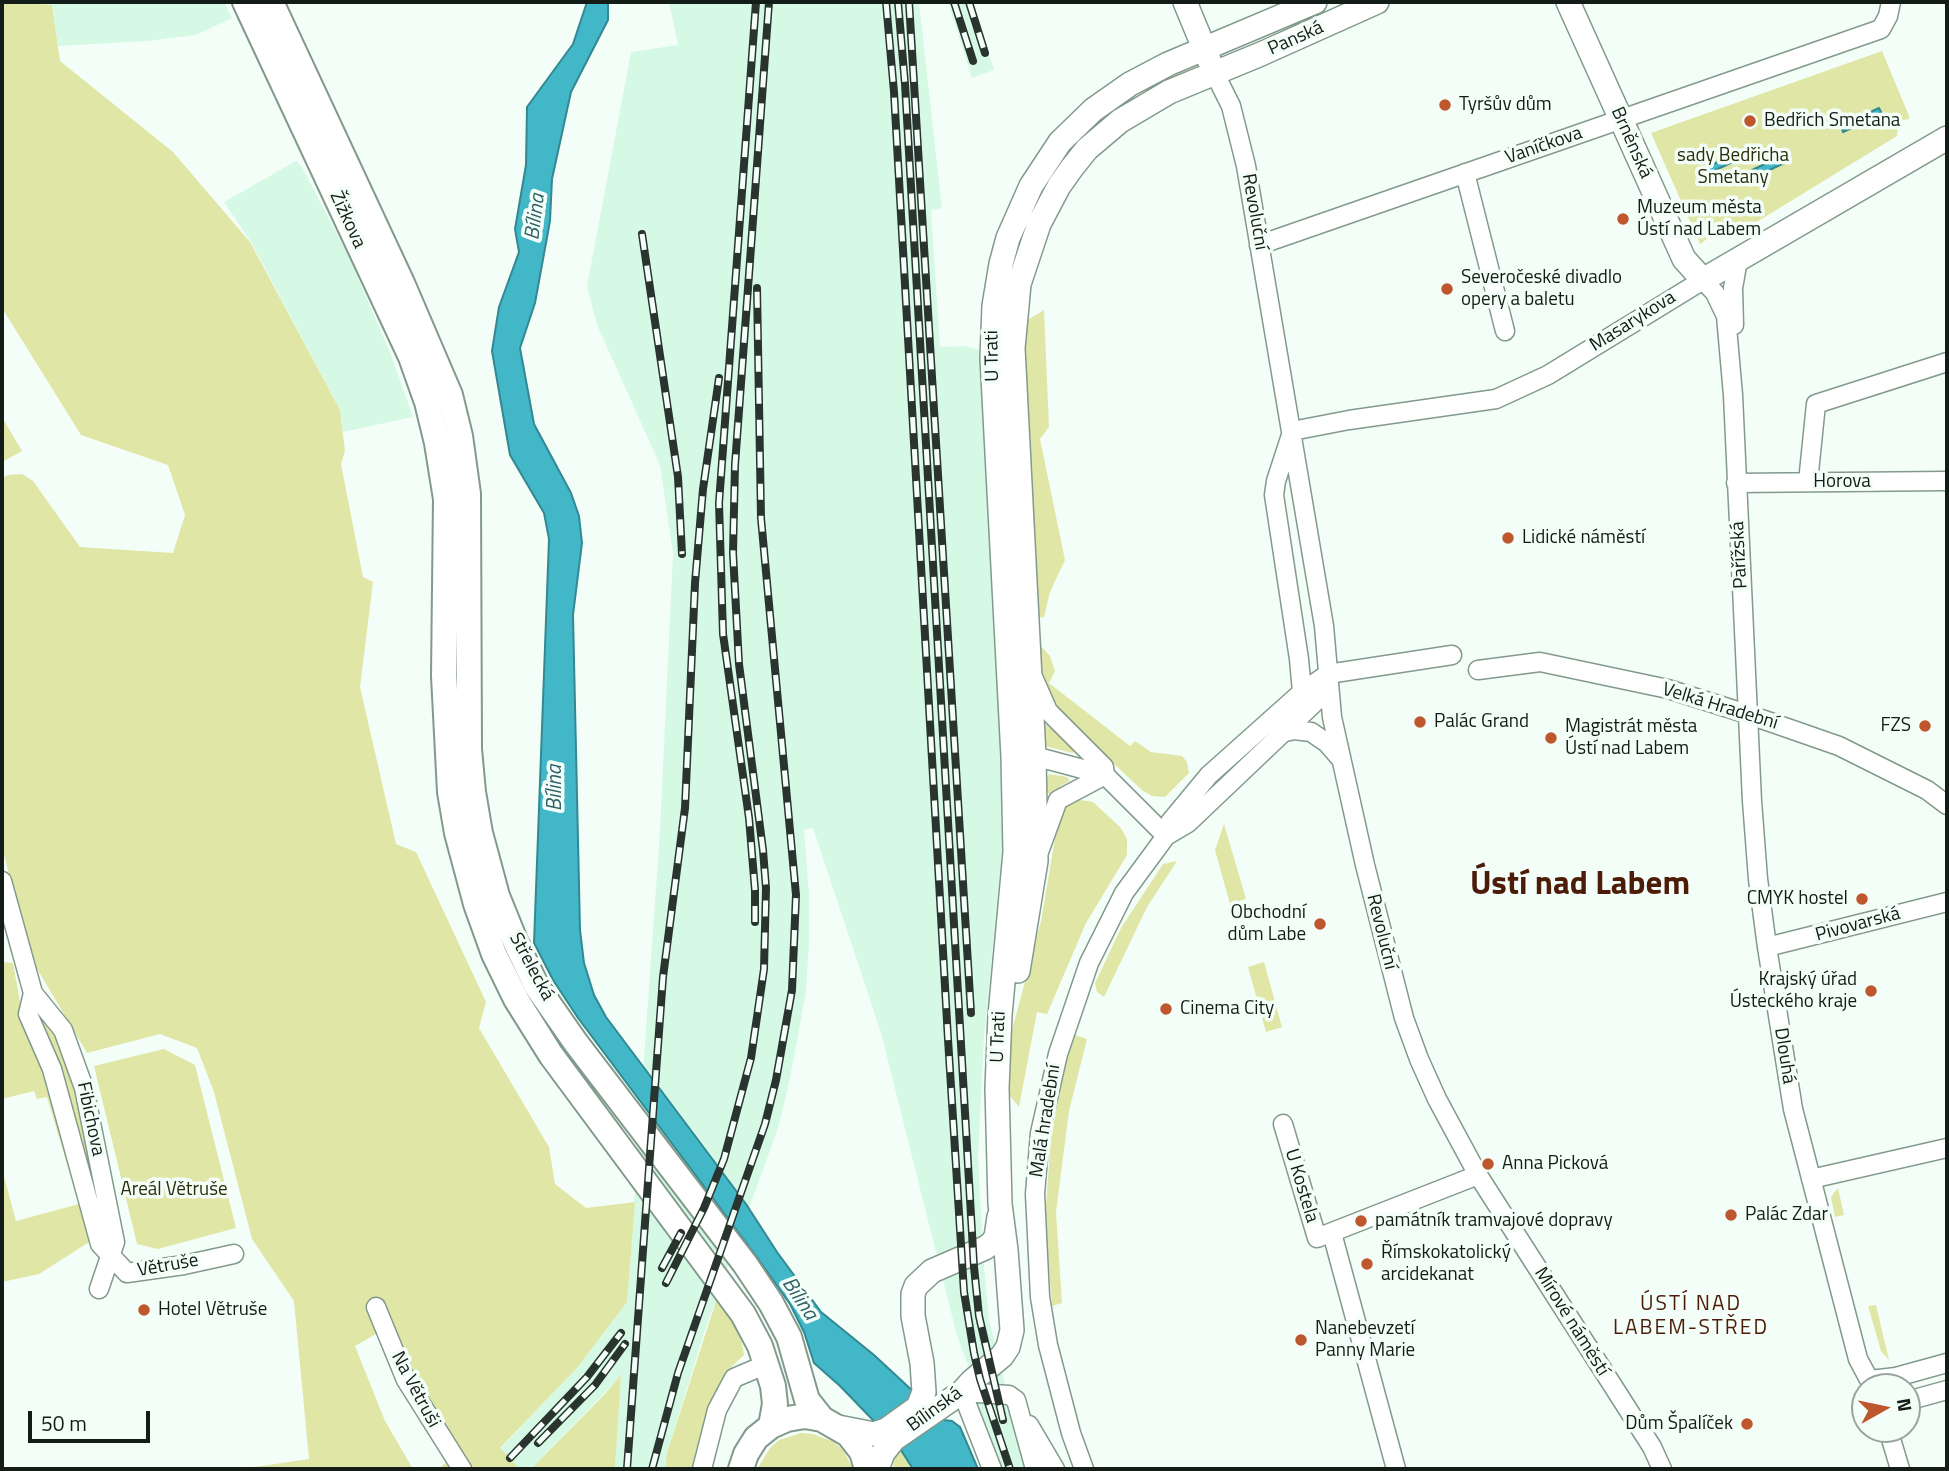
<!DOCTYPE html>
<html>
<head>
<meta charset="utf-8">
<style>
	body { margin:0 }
	#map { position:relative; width:1949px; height:1471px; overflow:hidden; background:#f4fef8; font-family:"Titillium Web",sans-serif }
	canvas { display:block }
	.frame { position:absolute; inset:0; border:4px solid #131c17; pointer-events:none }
	.north { position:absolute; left:1851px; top:1373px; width:70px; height:70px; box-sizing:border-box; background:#f4fef8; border:2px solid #9aa49e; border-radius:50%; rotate:81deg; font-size:19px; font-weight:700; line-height:28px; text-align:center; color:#131c17 }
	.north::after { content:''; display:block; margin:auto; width:24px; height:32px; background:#be572d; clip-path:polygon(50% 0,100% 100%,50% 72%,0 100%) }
	.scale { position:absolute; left:28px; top:1411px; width:122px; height:32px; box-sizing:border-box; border:4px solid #131c17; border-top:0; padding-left:9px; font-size:21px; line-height:24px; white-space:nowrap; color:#131c17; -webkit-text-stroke:5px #f4fef8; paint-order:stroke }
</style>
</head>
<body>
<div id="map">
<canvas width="1949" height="1471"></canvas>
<div class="frame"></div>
<div class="north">N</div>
<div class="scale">50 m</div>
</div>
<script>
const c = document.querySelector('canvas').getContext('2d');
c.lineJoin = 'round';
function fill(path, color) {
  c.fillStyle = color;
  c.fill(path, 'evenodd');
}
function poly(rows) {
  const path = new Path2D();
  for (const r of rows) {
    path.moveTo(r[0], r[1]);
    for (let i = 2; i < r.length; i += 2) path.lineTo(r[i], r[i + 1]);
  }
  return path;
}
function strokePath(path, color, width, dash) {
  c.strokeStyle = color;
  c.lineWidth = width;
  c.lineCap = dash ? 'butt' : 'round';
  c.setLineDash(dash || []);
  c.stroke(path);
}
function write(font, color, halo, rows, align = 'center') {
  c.font = font + ' "Titillium Web",sans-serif';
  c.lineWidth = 7;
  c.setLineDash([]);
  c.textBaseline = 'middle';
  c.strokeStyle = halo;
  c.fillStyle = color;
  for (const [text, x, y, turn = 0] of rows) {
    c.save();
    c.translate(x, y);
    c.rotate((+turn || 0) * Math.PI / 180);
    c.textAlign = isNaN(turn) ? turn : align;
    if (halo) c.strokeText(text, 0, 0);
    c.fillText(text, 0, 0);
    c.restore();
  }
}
fill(poly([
	[2,2,224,2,232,18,196,35,148,41,58,46,52,5,9,2,2,5],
	[669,2,919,2,942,208,931,210,940,347,965,346,982,351,1004,831,984,1037,978,1156,984,1266,989,1320,1017,1432,1031,1469,995,1469,973,1401,981,1399,957,1336,881,1033,813,828,804,830,809,894,809,943,806,992,789,1083,778,1128,704,1333,667,1453,665,1469,615,1469,621,1376,531,1469,520,1469,500,1449,577,1368,627,1302,660,830,673,554,660,465,597,325,587,286,631,52,678,45],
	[948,2,972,2,994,70,972,78],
	[296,161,302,167,349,257,390,352,413,417,343,432,340,410,251,242,224,202]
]), '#d6f9e5');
fill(poly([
	[9,2,52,5,60,61,173,152,250,242,340,410,345,451,341,464,363,577,373,582,360,687,396,844,416,852,486,1002,479,1028,549,1147,555,1184,586,1208,635,1202,627,1302,577,1368,500,1448,520,1469,438,1469,457,1454,388,1327,355,1346,385,1421,413,1469,241,1469,309,1459,294,1301,252,1239,214,1092,197,1048,160,1034,87,1053,26,950,2,845,2,478,8,475,22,474,33,481,80,547,173,553,185,515,168,465,81,435,2,308,2,5],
	[1882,51,1909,116,1909,119,1898,121,1897,136,1729,239,1724,235,1715,233,1700,244,1651,133],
	[1044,310,1049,427,1040,439,1065,560,1050,592,1044,617,1037,618,1022,333,1029,319],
	[2,417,22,451,2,462],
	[1038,643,1050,656,1055,671,1049,683,1130,746,1135,741,1151,752,1182,756,1187,762,1189,773,1165,797,1152,796,1143,791,1050,705,1040,678],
	[1045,724,1075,748,1076,751,1073,753,1048,747,1044,744,1043,725],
	[1049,774,1067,777,1070,781,1062,785,1050,795,1047,792,1046,778],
	[1081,800,1093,802,1121,828,1127,839,1127,855,1086,923,1047,1014,1037,1012,1019,1107,1009,1095,1006,1053,1041,921,1058,821,1066,806,1072,801],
	[1224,824,1246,899,1230,904,1215,850],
	[1177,861,1147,907,1104,997,1097,992,1095,983,1121,928,1163,864],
	[2,962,13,963,22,1013,37,1055,94,1239,39,1274,2,1282,2,1169,16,1221,79,1204,47,1097,37,1099,34,1091,2,1099],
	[1264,962,1282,1027,1266,1032,1248,967],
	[36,1012,41,1013,60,1037,71,1064,109,1240],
	[1075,1035,1087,1039,1069,1111,1056,1212,1062,1303,1052,1306,1045,1219,1051,1137,1063,1073],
	[164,1049,195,1065,236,1228,158,1249,137,1244,94,1066],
	[1838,1188,1844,1215,1835,1217,1831,1197],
	[718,1295,730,1312,741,1337,744,1355,726,1372,718,1388,697,1469,665,1469,667,1453],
	[1876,1305,1889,1360,1881,1351,1868,1306],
	[621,1375,615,1469,531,1469,605,1394],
	[801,1433,813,1434,834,1442,843,1450,853,1469,757,1469,770,1448,779,1440],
	[901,1450,913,1469,893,1469,894,1458]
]), '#e0e6a5');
const water = poly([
	[587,2,608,2,608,20,571,92,552,179,550,221,535,303,520,348,534,424,571,493,579,516,582,543,573,615,580,930,584,963,594,995,606,1017,746,1204,777,1252,821,1312,874,1355,944,1420,952,1421,960,1427,978,1469,913,1469,899,1447,840,1386,814,1363,804,1332,790,1304,756,1256,578,1018,553,980,534,943,549,539,544,513,510,455,492,351,499,307,519,252,515,229,526,165,527,107,573,44,587,2],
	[1879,108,1882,114,1843,132,1841,126,1879,108],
	[1739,152,1741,158,1703,176,1701,170,1739,152],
	[1788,153,1791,160,1752,178,1750,171,1788,153]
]);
fill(water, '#41b7c7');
strokePath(water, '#338892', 2);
const minor = poly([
	[1214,72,1231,106,1246,166,1324,626,1332,717,1365,865,1404,1018,1419,1059,1437,1099,1478,1175,1652,1447,1662,1469],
	[1465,173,1505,331],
	[1259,245,1881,29,1888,16,1891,2],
	[1734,325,1733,288,1738,260],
	[1292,431,1349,420,1496,399,1548,375,1703,280,1715,293,1726,316,1733,395,1752,801,1758,879,1767,947,1793,1109,1858,1359,1873,1387],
	[1291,435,1276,481,1274,495,1299,659,1302,692],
	[1808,482,1816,404,1947,362],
	[1736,483,1947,481],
	[1478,670,1540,662,1668,689,1747,714,1839,746,1927,790,1947,805],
	[1033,677,1048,711,1104,767,1105,775,1166,836],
	[1281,733,1294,730,1311,732,1327,743,1340,758],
	[1024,757,1034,756,1105,775],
	[1166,836,1188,823,1329,689],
	[1039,852,1058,800,1105,775],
	[2,881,33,993,63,1030,84,1088,115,1242,99,1289],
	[1767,947,1947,902],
	[33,993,28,1014,52,1069,100,1244,127,1273,184,1265,234,1254],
	[1283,1124,1317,1238,1478,1175],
	[1811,1179,1947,1148],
	[1332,1233,1396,1469],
	[376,1307,406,1380,462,1469],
	[1870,1380,1896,1377,1947,1363],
	[1907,1401,1947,1390],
	[1029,1425,1055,1469],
	[1888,1429,1900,1469],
	[702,1469,717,1410,734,1378,767,1364],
	[992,1469,962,1392,1009,1395,1016,1400,1035,1469],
	[1084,1469,1071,1433,1048,1345,1040,1297,1035,1194,1040,1133,1058,1054,1089,963,1124,893,1166,836,1170,822,1209,775,1302,692,1328,674,1452,655]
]);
const tertiary = poly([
	[1185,2,1209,60],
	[1568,2,1684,259,1703,280,1947,138],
	[1018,971,1036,861,1034,756,1013,348,1019,284,1039,224,1059,186,1071,169,1087,149,1120,121,1169,92,1261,54,1377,2],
	[838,1427,874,1434,886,1430,918,1407,924,1392,922,1363,913,1316,913,1294,916,1286,932,1271,985,1248,992,1243,996,1237,999,1217],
	[877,1469,883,1453,894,1439,962,1392,972,1381,1002,1356,1008,1347,1012,1330,1006,1250,1000,1204,997,1088,1000,1015,1015,852,1013,757,992,358,994,306,1001,264,1008,238,1031,186,1060,142,1093,110,1130,84,1168,64,1315,2]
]);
const secondary = poly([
	[245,2,411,357,427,402,437,443,446,499,444,676,450,792,457,833,476,904,494,954,516,999,551,1055,743,1314,760,1346,773,1386,775,1404,771,1426],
	[271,2,402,283,450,395,460,436,468,494,469,749,473,792,480,833,497,896,516,943,537,987,576,1043,745,1264,771,1303,789,1337,807,1400,822,1419],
	[741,1469,746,1454,756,1438,771,1426,787,1419,805,1416,822,1419,848,1434,862,1452,867,1469]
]);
strokePath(minor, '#829a8c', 21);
strokePath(tertiary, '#829a8c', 26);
strokePath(secondary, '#829a8c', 28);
strokePath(minor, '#fff', 18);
strokePath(tertiary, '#fff', 23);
strokePath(secondary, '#fff', 24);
strokePath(poly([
	[1356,1224,1367,1219]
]), '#2a342e', 2);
const rail = poly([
	[886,2,894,92,948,1039,964,1292,974,1353,980,1379,1010,1469],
	[898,2,905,84,974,1267,979,1316,1003,1420],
	[909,2,971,1013],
	[954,2,973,61],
	[969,2,985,53],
	[642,234,678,477,682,554],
	[755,922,755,890,749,818,723,634,719,503,756,2],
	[662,1268,681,1233],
	[666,1283,704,1208,724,1159,751,1058,764,969,766,888,763,850,739,664,733,553,735,465,769,2],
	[538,1443,595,1385,625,1344],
	[510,1458,587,1377,621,1333],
	[627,1469,663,977,685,808,695,583,703,489,719,378],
	[652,1469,678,1373,765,1124,776,1080,792,990,796,895,761,518,757,288]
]);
strokePath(rail, '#2a342e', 8);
strokePath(rail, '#f4fef8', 5, [16]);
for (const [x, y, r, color] of [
	[1445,105,7,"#be572d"],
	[1750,121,7,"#be572d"],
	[1623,219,7,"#be572d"],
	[1447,289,7,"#be572d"],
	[1508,538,7,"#be572d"],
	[1420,722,7,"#be572d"],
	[1925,726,7,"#be572d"],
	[1551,738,7,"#be572d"],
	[1862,899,7,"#be572d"],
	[1320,924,7,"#be572d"],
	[1871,991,7,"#be572d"],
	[1166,1009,7,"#be572d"],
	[1488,1164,7,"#be572d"],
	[1731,1215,7,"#be572d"],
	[1361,1221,7,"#be572d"],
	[1367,1264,7,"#be572d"],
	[144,1310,7,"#be572d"],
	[1301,1340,7,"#be572d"],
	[1747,1424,7,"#be572d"]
]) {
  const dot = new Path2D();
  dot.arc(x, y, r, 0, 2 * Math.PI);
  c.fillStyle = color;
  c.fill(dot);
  strokePath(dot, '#f4fef8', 2.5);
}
write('19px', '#131c17', '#f4fef8', [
	["Panská",1296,39,-24],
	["Brněnská",1631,143,66],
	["Vaníčkova",1544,146,-19],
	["Revoluční",1254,212,80],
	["Žižkova",347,220,65],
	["Masarykova",1633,322,-32],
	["U Trati",993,356,-91],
	["Horova",1842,482],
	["Pařížská",1740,555,-93],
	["Velká Hradební",1720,707,17],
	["Pivovarská",1858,925,-15],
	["Revoluční",1381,932,76],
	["Střelecká",531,967,62],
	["U Trati",999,1037,-88],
	["Dlouhá",1784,1056,81],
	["Fibichova",90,1119,78],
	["Malá hradební",1046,1121,-81],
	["U Kostela",1301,1186,73],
	["Větruše",168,1266,-10],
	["Mírové náměstí",1571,1322,58],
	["Na Větruši",415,1390,62],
	["Bílinská",935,1410,-36]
]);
write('19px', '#131c17', '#f4fef8', [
	["Tyršův dům",1459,105],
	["Bedřich Smetana",1764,121],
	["Muzeum města",1637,208],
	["Ústí nad Labem",1637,230],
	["Severočeské divadlo",1461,278],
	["opery a baletu",1461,300],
	["Lidické náměstí",1522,538],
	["Palác Grand",1434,722],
	["FZS",1911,726,"right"],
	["Magistrát města",1565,727],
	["Ústí nad Labem",1565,749],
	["CMYK hostel",1848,899,"right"],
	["Obchodní",1306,913,"right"],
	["dům Labe",1306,935,"right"],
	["Krajský úřad",1857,980,"right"],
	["Ústeckého kraje",1857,1002,"right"],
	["Cinema City",1180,1009],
	["Anna Picková",1502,1164],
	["Palác Zdar",1745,1215],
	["památník tramvajové dopravy",1375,1221],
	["Římskokatolický",1381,1253],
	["arcidekanat",1381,1275],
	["Hotel Větruše",158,1310],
	["Nanebevzetí",1315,1329],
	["Panny Marie",1315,1351],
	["Dům Špalíček",1733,1424,"right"]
], 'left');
write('19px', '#2b2d08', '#f4fef8', [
	["sady Bedřicha",1733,156],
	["Smetany",1733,178],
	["Areál Větruše",174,1190]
]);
write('italic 21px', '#2f6067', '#f4fef8', [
	["Bílina",536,217,-83],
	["Bílina",556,788,-90],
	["Bílina",799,1299,56]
]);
c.letterSpacing = '2px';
write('21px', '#4d1c08', '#f4fef8', [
	["ÚSTÍ NAD",1691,1305],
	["LABEM-STŘED",1691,1329]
]);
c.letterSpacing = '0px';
write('bold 33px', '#4d1c08', '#f4fef8', [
	["Ústí nad Labem",1580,886]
]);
</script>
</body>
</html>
